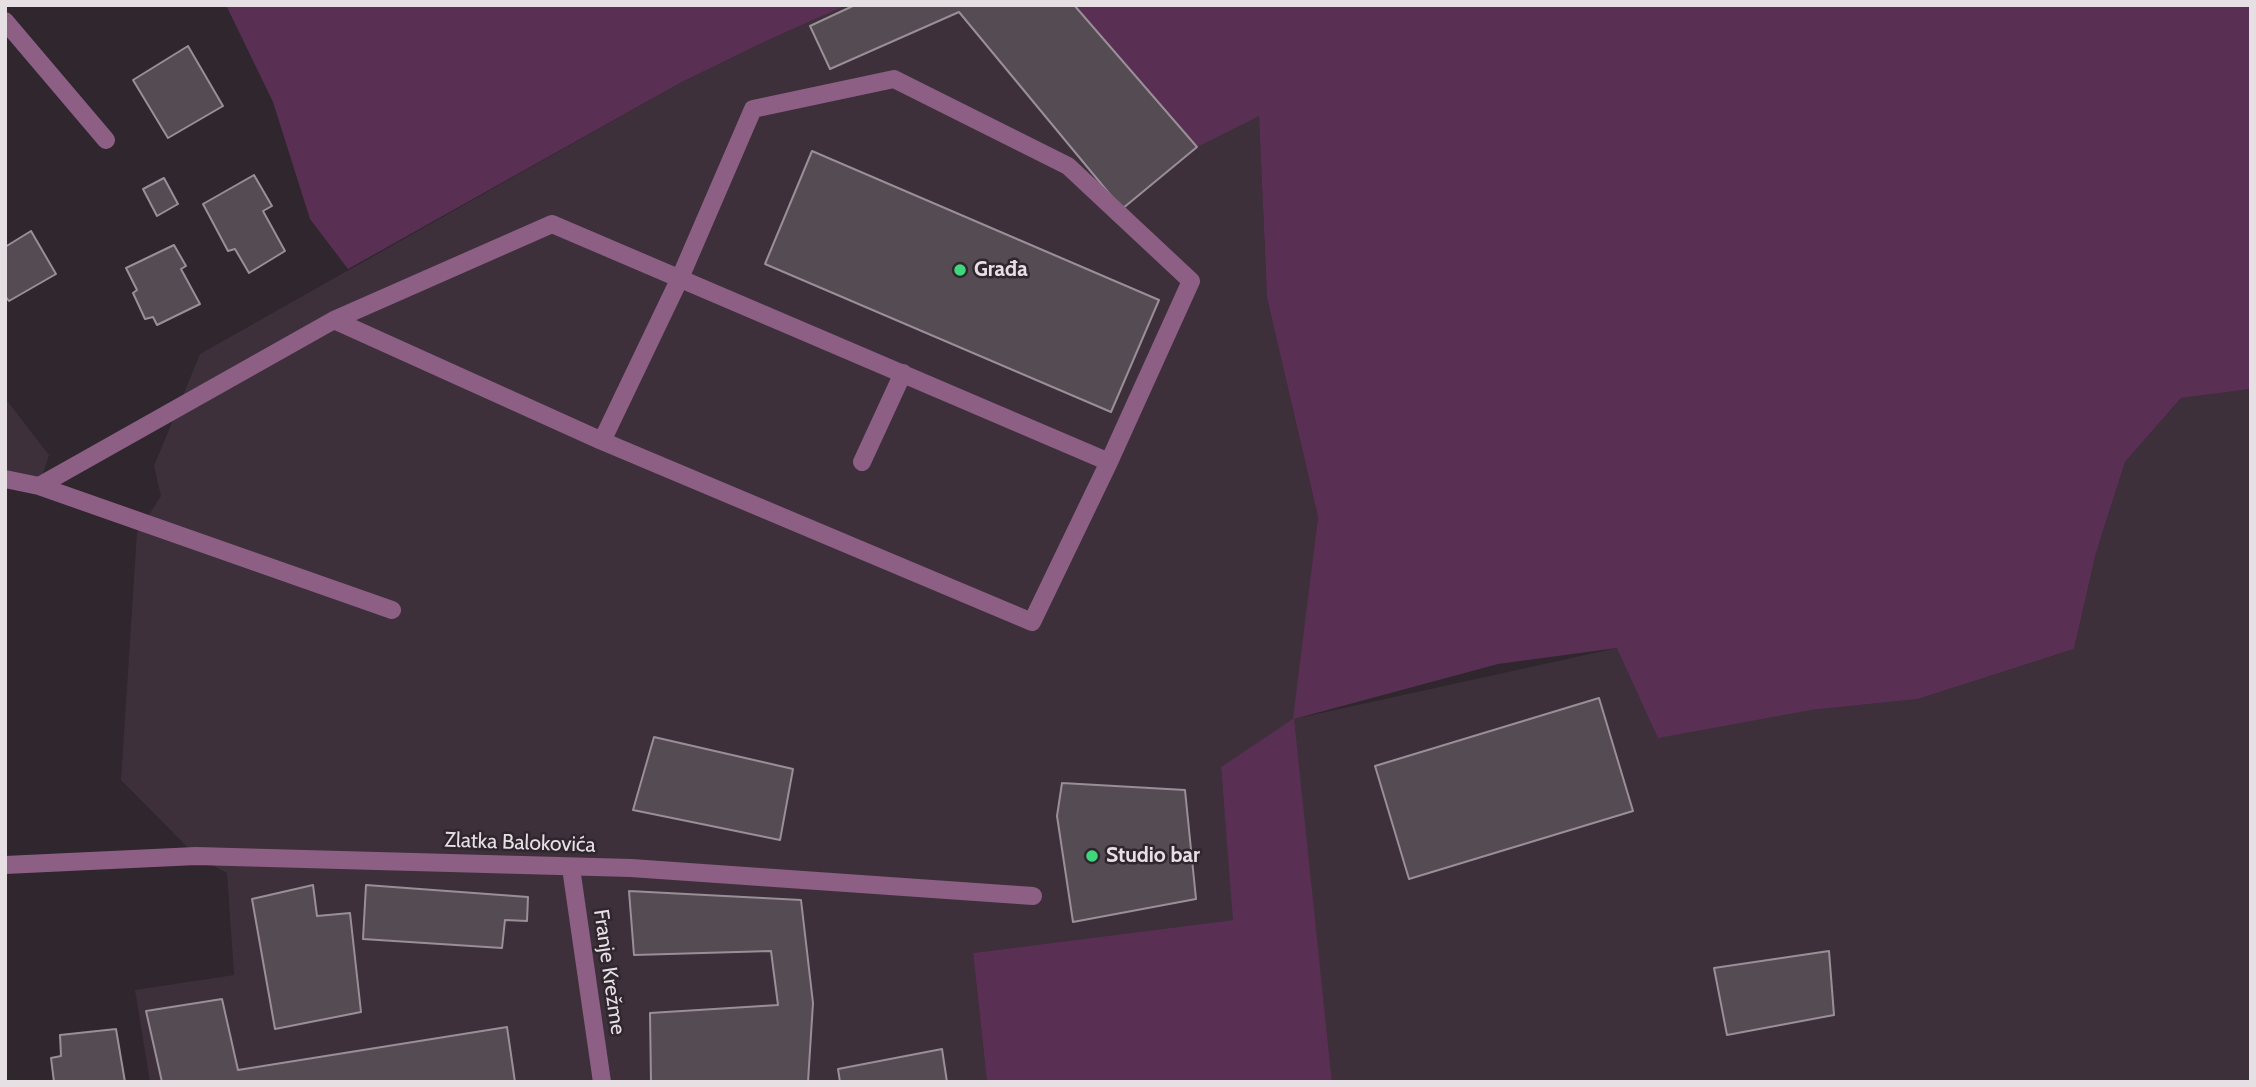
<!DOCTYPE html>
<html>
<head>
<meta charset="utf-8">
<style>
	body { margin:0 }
	#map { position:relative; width:2256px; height:1087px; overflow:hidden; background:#2f262e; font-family:Cabin,sans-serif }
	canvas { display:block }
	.frame { position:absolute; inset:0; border:7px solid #e6e0e5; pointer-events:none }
</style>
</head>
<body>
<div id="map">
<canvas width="2256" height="1087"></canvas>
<div class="frame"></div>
</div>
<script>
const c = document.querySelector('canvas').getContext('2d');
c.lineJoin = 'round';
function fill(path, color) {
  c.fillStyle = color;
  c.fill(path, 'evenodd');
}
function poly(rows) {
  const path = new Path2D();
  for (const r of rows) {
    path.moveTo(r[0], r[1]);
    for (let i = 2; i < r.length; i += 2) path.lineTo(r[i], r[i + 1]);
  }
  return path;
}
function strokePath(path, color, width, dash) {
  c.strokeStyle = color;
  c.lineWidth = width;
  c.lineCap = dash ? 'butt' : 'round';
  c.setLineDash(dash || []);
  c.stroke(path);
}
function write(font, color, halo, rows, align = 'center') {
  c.font = font + ' Cabin,sans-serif';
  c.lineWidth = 5;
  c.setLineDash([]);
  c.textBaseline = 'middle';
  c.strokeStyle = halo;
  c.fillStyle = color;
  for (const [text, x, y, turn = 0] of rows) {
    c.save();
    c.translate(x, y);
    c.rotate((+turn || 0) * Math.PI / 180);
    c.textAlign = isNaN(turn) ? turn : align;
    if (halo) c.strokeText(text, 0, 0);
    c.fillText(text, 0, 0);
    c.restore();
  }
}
fill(poly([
	[847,5,1074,5,1259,115,1267,298,1318,517,1294,719,1617,648,1811,710,1918,699,2074,649,2096,553,2125,462,2181,398,2251,389,2251,1082,1332,1082,1293,720,1221,767,1234,920,973,953,987,1082,150,1082,135,990,234,975,227,873,196,856,121,780,137,533,161,496,154,466,200,354,680,83,766,41],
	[5,398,49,455,39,486,5,479]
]), '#3d303a');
fill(poly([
	[226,5,847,5,766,41,680,83,348,269,310,219,273,102],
	[1074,5,2251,5,2251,389,2181,398,2125,462,2096,553,2074,649,1918,699,1811,710,1658,738,1617,648,1498,664,1294,719,1332,1082,987,1082,973,953,1233,920,1221,767,1293,719,1318,517,1267,298,1259,116,1197,147]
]), '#593053');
const building = poly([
	[855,5,1074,5,1197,147,1122,209,959,12,830,69,810,26,855,5],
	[188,46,223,106,168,138,133,80,188,46],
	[812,151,1159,300,1111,412,765,264,812,151],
	[254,175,272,206,263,211,285,251,249,273,235,249,228,251,203,204,254,175],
	[164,178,178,204,157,216,143,189,164,178],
	[31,231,56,274,9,301,5,296,5,247,31,231],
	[174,245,186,266,181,269,200,304,157,325,153,317,145,319,133,293,137,290,126,268,174,245],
	[1599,698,1633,811,1409,879,1375,766,1599,698],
	[654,737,793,769,780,840,633,810,654,737],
	[1062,783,1185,790,1196,899,1073,922,1057,816,1062,783],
	[313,885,317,916,350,913,361,1012,275,1029,252,899,313,885],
	[366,885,528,897,527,921,505,920,502,948,363,939,366,885],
	[629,891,801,900,813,1003,808,1082,651,1082,650,1013,778,1005,771,951,634,955,629,891],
	[1829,951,1834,1015,1727,1035,1714,968,1829,951],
	[222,999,238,1070,507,1027,515,1082,162,1082,146,1011,222,999],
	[116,1029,125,1082,54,1082,51,1058,61,1056,60,1035,116,1029],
	[942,1049,947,1082,840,1082,838,1069,942,1049]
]);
fill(building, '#554b53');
strokePath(building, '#9a8f98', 2);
strokePath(poly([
	[5,21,106,140],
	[334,320,602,441,1032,622,1109,462,1191,281,1068,166,894,79,753,109,680,278,602,441],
	[862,462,903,373],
	[5,479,39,486,334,320,552,224,1109,462],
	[39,486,392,610],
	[5,865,196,856,631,868,1033,896],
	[571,868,602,1082]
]), '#8d5f85', 18);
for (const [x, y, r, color] of [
	[960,270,7,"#40d77c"],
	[1092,856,7,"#40d77c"]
]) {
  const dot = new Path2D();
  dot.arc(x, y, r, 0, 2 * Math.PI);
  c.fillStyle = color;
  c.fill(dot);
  strokePath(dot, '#2f262e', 2.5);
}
write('bold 21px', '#e6e0e5', '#2f262e', [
	["Građa",974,270],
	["Studio bar",1106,856]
], 'left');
write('21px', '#e6e0e5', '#2f262e', [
	["Zlatka Balokovića",520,843,2],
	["Franje Krežme",609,972,82]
]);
</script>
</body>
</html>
